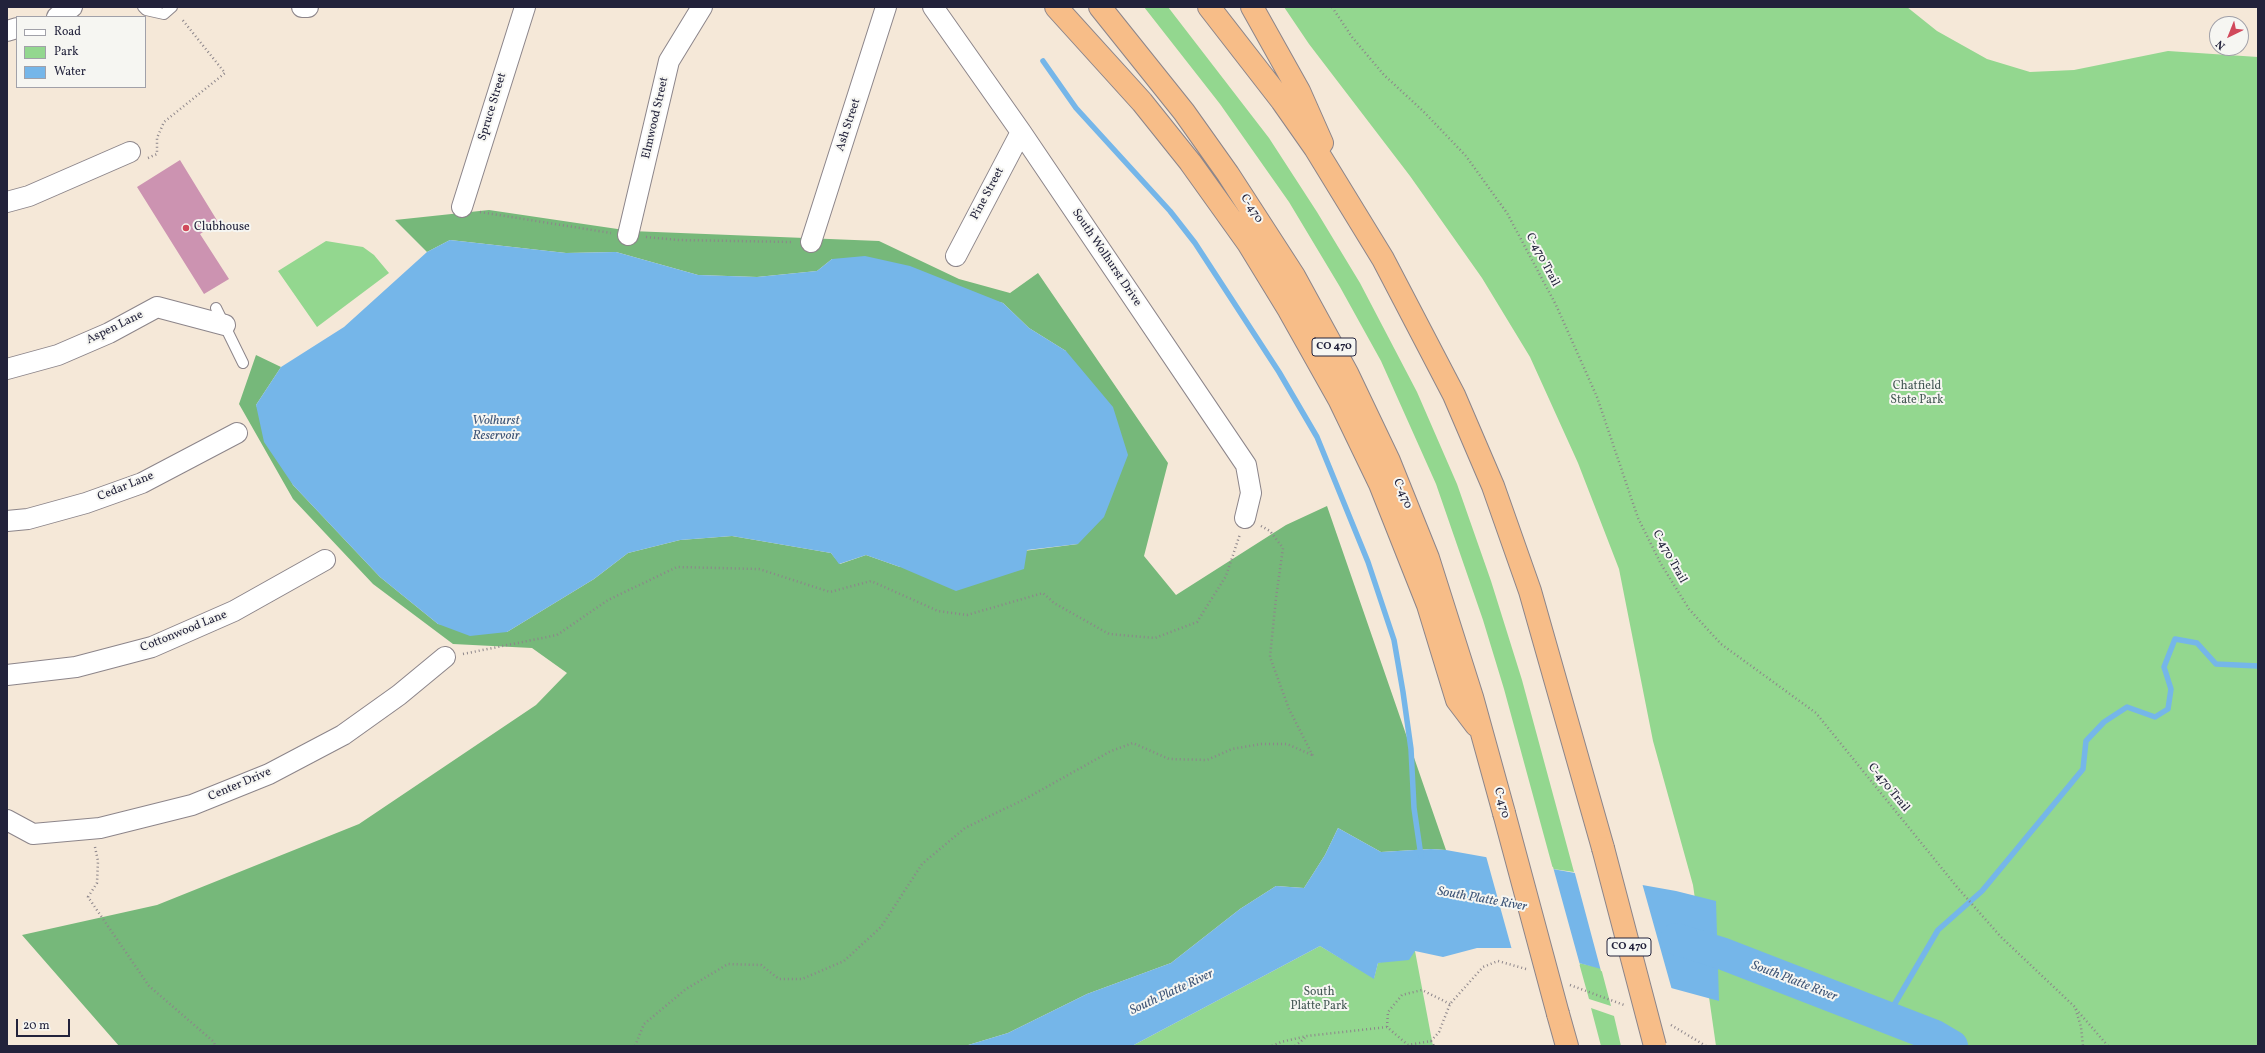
<!DOCTYPE html>
<html>
<head>
<meta charset="utf-8">
<style>
	body { margin:0 }
	#map { position:relative; width:2265px; height:1053px; overflow:hidden; background:#f5e8d8; font-family:Vollkorn,serif }
	canvas { display:block }
	.frame { position:absolute; inset:0; border:8px solid #22223b; pointer-events:none }
	.legend { position:absolute; left:16px; top:16px; width:130px; height:72px; box-sizing:border-box; background:#f6f6f2; border:1px solid #a1a1a9; margin:0; padding:5px 7px; list-style:none; font-size:12px; color:#22223b }
	.legend li { display:flex; align-items:center; gap:8px; height:20px }
	.legend b { width:20px; border:1px solid #a1a1a9 }
	.north { position:absolute; left:2209px; top:16px; width:40px; height:40px; box-sizing:border-box; background:#f6f6f2; border:1px solid #a1a1a9; border-radius:50%; rotate:223deg; font-size:11px; font-weight:700; line-height:16px; text-align:center; color:#22223b }
	.north::after { content:''; display:block; margin:auto; width:14px; height:18px; background:#d1495b; clip-path:polygon(50% 0,100% 100%,50% 72%,0 100%) }
	.scale { position:absolute; left:16px; top:1019px; width:54px; height:18px; box-sizing:border-box; border:2px solid #22223b; border-top:0; padding-left:5px; font-size:12px; line-height:14px; white-space:nowrap; color:#22223b; -webkit-text-stroke:3px #f6f6f2; paint-order:stroke }
</style>
</head>
<body>
<div id="map">
<canvas width="2265" height="1053"></canvas>
<div class="frame"></div>
<ul class="legend">
<li><b style="height:5px;background:#fff"></b>Road</li>
<li><b style="height:11px;background:#93d78f"></b>Park</li>
<li><b style="height:11px;background:#75b6e9"></b>Water</li>
</ul>
<div class="north">N</div>
<div class="scale">20 m</div>
</div>
<script>
const c = document.querySelector('canvas').getContext('2d');
c.lineJoin = 'round';
function fill(path, color) {
  c.fillStyle = color;
  c.fill(path, 'evenodd');
}
function poly(rows) {
  const path = new Path2D();
  for (const r of rows) {
    path.moveTo(r[0], r[1]);
    for (let i = 2; i < r.length; i += 2) path.lineTo(r[i], r[i + 1]);
  }
  return path;
}
function strokePath(path, color, width, dash) {
  c.strokeStyle = color;
  c.lineWidth = width;
  c.lineCap = dash ? 'butt' : 'round';
  c.setLineDash(dash || []);
  c.stroke(path);
}
function write(font, color, halo, rows, align = 'center') {
  c.font = font + ' Vollkorn,serif';
  c.lineWidth = 4;
  c.setLineDash([]);
  c.textBaseline = 'middle';
  c.strokeStyle = halo;
  c.fillStyle = color;
  for (const [text, x, y, turn = 0] of rows) {
    c.save();
    c.translate(x, y);
    c.rotate((+turn || 0) * Math.PI / 180);
    c.textAlign = isNaN(turn) ? turn : align;
    if (halo) c.strokeText(text, 0, 0);
    c.fillText(text, 0, 0);
    c.restore();
  }
}
fill(poly([
	[1144,7,1168,7,1269,138,1317,212,1360,283,1417,392,1457,484,1491,581,1522,680,1574,872,1553,869,1504,689,1483,620,1436,484,1381,361,1340,287,1289,202,1220,104],
	[1284,7,1907,7,1937,31,1987,59,2030,72,2074,70,2168,51,2258,57,2258,1046,1716,1046,1693,885,1653,741,1619,569,1578,463,1530,357,1482,278,1410,176,1309,44],
	[326,241,363,247,374,255,389,273,317,327,278,271],
	[1320,946,1374,978,1378,963,1415,951,1433,1046,1132,1046],
	[1579,963,1601,968,1611,1006,1589,999],
	[1591,1008,1614,1016,1621,1046,1601,1046]
]), '#93d78f');
fill(poly([
	[489,210,631,231,879,241,959,279,1010,293,1038,273,1168,463,1144,556,1176,595,1286,525,1327,506,1446,850,1431,849,1381,852,1338,828,1325,855,1304,888,1276,886,1240,909,1171,963,1087,994,1008,1033,965,1046,119,1046,22,935,157,905,359,824,536,705,567,673,532,648,453,644,373,584,293,499,239,404,256,355,281,367,256,405,293,485,380,577,438,624,507,632,594,579,628,553,680,540,732,536,831,553,840,564,866,555,900,567,1078,544,1066,351,1029,328,1003,303,832,259,817,271,757,277,698,275,616,252,566,253,450,240,427,252,395,220]
]), '#76b87a');
fill(poly([
	[450,240,566,253,616,252,698,275,757,277,817,271,832,259,865,256,910,266,1003,303,1029,328,1066,351,1113,407,1128,455,1104,517,1078,544,1027,550,1024,569,956,591,900,567,866,555,839,564,831,553,732,536,680,540,628,553,594,579,507,632,470,636,438,624,380,577,293,485,264,442,256,405,281,367,344,327,427,252],
	[1338,828,1381,852,1431,849,1446,850,1676,891,1716,901,1719,1001,1579,963,1511,948,1477,948,1443,957,1415,951,1409,960,1378,963,1374,979,1320,946,1132,1046,965,1046,1008,1033,1087,994,1171,963,1240,909,1276,886,1304,888,1325,855]
]), '#75b6e9');
fill(poly([
	[1486,856,1553,867,1580,965,1512,950],
	[1574,870,1642,883,1672,990,1601,971]
]), '#f5e8d8');
strokePath(poly([
	[1043,61,1076,108,1170,211,1195,243,1279,372,1317,437,1368,562,1394,640,1403,692,1411,749,1414,808,1421,856],
	[1887,1017,1938,930,1982,891,2083,769,2086,741,2104,722,2127,707,2155,717,2168,709,2171,689,2164,667,2175,639,2197,643,2216,664,2258,666]
]), '#75b6e9', 5.5);
strokePath(poly([
	[1676,939,1721,953,1935,1036,1952,1046]
]), '#75b6e9', 32);
fill(poly([
	[180,160,218,222,200,234,229,279,204,294,137,187]
]), '#cc93b1');
const lane = poly([
	[143,7,146,10,164,14,172,7],
	[216,308,243,363]
]);
const street = poly([
	[302,7,308,7],
	[933,7,1021,132,1246,465,1251,493,1245,518],
	[57,17,72,7],
	[7,31,17,28],
	[7,202,29,196,130,152],
	[462,207,525,7],
	[628,235,669,61,702,7],
	[811,242,886,7],
	[956,256,1021,132],
	[7,369,58,355,109,333,157,307,225,325],
	[7,521,28,519,86,503,142,483,237,433],
	[7,675,76,667,152,647,234,611,325,560],
	[7,820,33,834,100,828,192,805,269,774,343,735,399,695,445,657]
]);
const highway = poly([
	[1056,7,1142,102,1190,162,1248,243,1289,310,1339,399,1380,484,1428,605,1457,700,1476,725],
	[1100,7,1184,112,1228,174,1294,276,1347,373,1389,461,1428,558,1472,697,1504,813],
	[1209,7,1282,101,1315,148,1383,259,1454,395,1493,486,1530,591,1603,848],
	[1252,7,1299,91,1322,143],
	[1558,1014,1567,1046]
]);
strokePath(lane, '#8c858a', 12);
strokePath(street, '#8c858a', 22);
strokePath(highway, '#8c858a', 24);
strokePath(poly([
	[1332,7,1352,37,1384,75,1423,111,1466,156,1507,213,1556,305,1597,397,1638,518,1661,564,1689,609,1721,644,1816,713,1957,887,2000,936,2075,1007,2081,1027,2083,1046],
	[148,158,157,154,157,138,164,122,225,73,181,18],
	[480,212,611,233],
	[646,237,678,240,793,242],
	[1261,526,1270,531,1283,548,1276,598,1270,657,1289,709,1313,756],
	[463,654,557,635,608,600,677,567,759,569,830,592,871,581,938,611,967,615,1043,593,1054,603,1109,634,1155,638,1197,622,1226,576,1240,534],
	[95,847,98,861,97,883,88,897,149,986,214,1042,215,1046],
	[1570,985,1624,1005],
	[2076,1009,2108,1046],
	[1671,1025,1706,1046],
	[1387,1027,1388,1012,1402,995,1422,990,1450,1004],
	[1431,1041,1434,1046],
	[635,1046,644,1024,686,989,728,964,761,965,779,979,802,979,844,961,881,927,922,864,965,828,1025,799,1111,751,1133,743,1169,759,1207,760,1232,749,1261,744,1287,744,1312,755],
	[1272,1046,1281,1042,1307,1036,1387,1027,1408,1045,1431,1041,1439,1032,1450,1004,1483,967,1498,961,1526,969],
	[1295,1046,1305,1038]
]), '#8c858a', 2.5, [1, 3]);
strokePath(lane, '#fff', 10);
strokePath(street, '#fff', 20);
strokePath(highway, '#f7bd88', 22);
const highwayBridge = poly([
	[1504,813,1558,1014],
	[1603,848,1655,1046]
]);
strokePath(highwayBridge, '#8c858a', 24, []);
strokePath(highwayBridge, '#f7bd88', 22);
for (const [x, y, r, color] of [
	[186,228,4,"#d1495b"]
]) {
  const dot = new Path2D();
  dot.arc(x, y, r, 0, 2 * Math.PI);
  c.fillStyle = color;
  c.fill(dot);
  strokePath(dot, '#f6f6f2', 1.5);
}
for (const [x, y, w] of [
	[1334,347,44],
	[1629,947,44]
]) {
  const box = new Path2D();
  box.roundRect(x - w / 2, y - 9, w, 18, 3);
  c.fillStyle = '#f6f6f2';
  c.fill(box);
  strokePath(box, '#22223b', 1);
}
write('bold 11px', '#22223b', null, [
	["CO 470",1334,347],
	["CO 470",1629,947]
]);
write('12px', '#22223b', '#f6f6f2', [
	["Spruce Street",493,107,-73],
	["Elmwood Street",656,118,-77],
	["Ash Street",849,125,-72],
	["Pine Street",988,194,-62],
	["C-470",1251,209,57],
	["South Wolhurst Drive",1106,258,56],
	["C-470 Trail",1542,260,62],
	["Aspen Lane",115,328,-26],
	["Cedar Lane",126,487,-22],
	["C-470",1402,494,67],
	["C-470 Trail",1669,557,61],
	["Cottonwood Lane",184,632,-22],
	["Center Drive",240,785,-23],
	["C-470 Trail",1888,788,51],
	["C-470",1501,803,75]
]);
write('12px', '#22223b', '#f6f6f2', [
	["Clubhouse",194,228]
], 'left');
write('12px', '#445854', '#f6f6f2', [
	["Chatfield",1917,387],
	["State Park",1917,401],
	["South",1319,993],
	["Platte Park",1319,1007]
]);
write('italic 13px', '#3f5678', '#f6f6f2', [
	["Wolhurst",496,422],
	["Reservoir",496,437],
	["South Platte River",1482,900,10],
	["South Platte River",1794,982,21],
	["South Platte River",1172,993,-25]
]);
</script>
</body>
</html>
